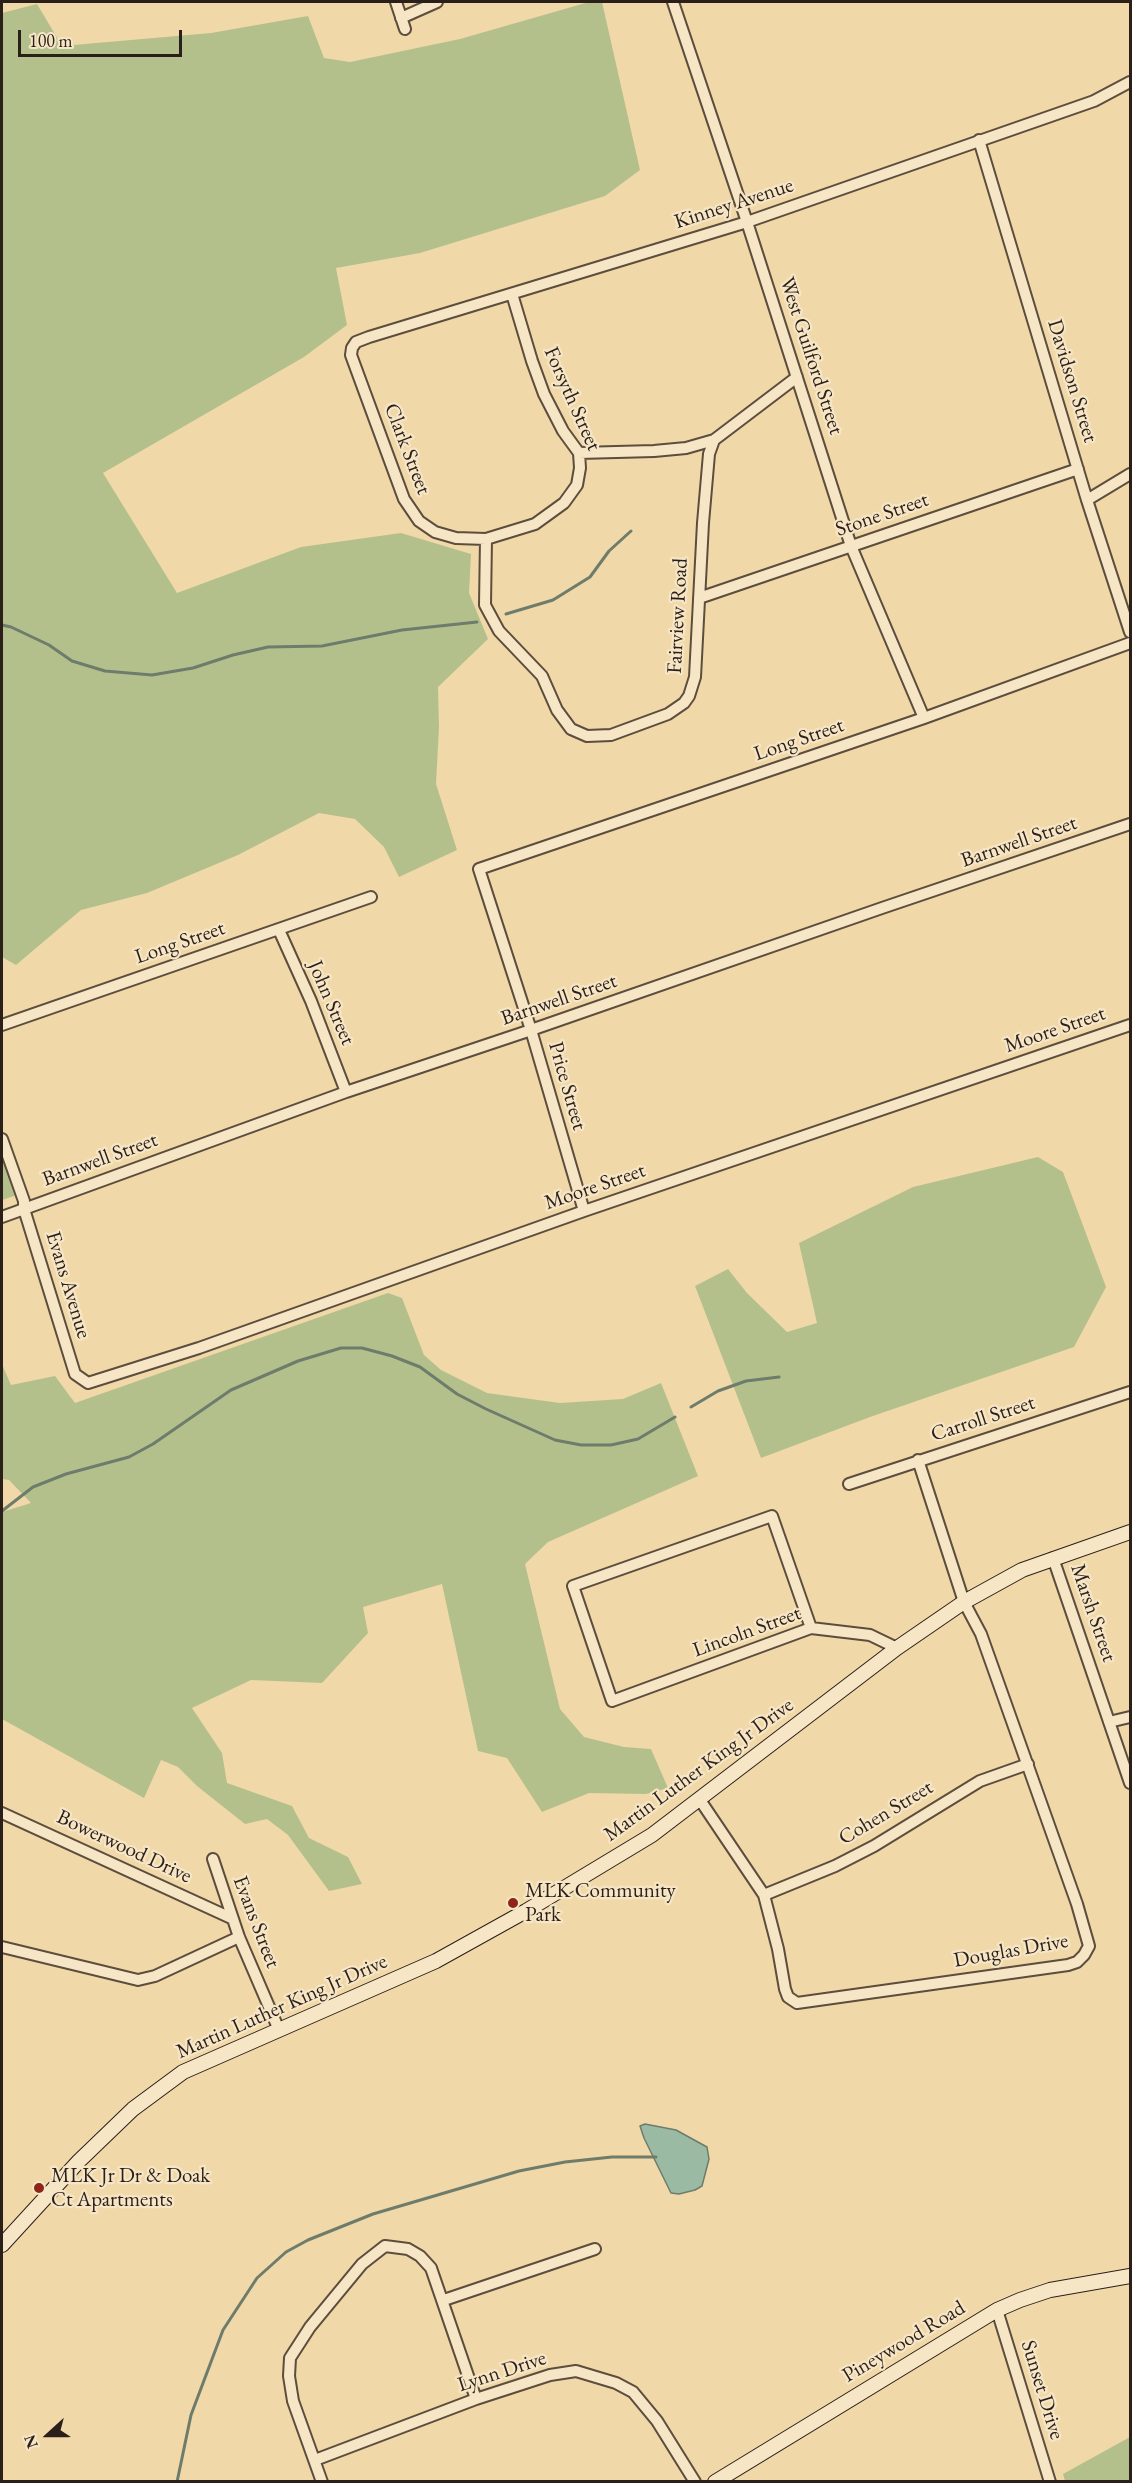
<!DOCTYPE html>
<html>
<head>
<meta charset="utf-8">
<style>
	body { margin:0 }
	#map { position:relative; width:1132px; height:2483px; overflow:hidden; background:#f1d8a8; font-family:"EB Garamond",serif }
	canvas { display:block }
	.frame { position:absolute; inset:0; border:3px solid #2b1f19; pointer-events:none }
	.north { position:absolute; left:18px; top:2405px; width:60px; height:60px; -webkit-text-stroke:4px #f6e6c6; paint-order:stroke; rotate:249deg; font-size:16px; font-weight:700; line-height:24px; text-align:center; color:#2b1f19 }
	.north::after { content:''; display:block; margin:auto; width:21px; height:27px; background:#2b1f19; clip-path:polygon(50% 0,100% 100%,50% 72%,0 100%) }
	.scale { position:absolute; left:18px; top:30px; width:164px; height:27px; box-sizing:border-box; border:3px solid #2b1f19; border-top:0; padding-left:8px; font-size:18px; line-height:21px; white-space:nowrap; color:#2b1f19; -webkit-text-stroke:4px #f6e6c6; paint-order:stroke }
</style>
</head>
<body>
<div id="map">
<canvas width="1132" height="2483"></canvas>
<div class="frame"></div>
<div class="north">N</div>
<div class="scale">100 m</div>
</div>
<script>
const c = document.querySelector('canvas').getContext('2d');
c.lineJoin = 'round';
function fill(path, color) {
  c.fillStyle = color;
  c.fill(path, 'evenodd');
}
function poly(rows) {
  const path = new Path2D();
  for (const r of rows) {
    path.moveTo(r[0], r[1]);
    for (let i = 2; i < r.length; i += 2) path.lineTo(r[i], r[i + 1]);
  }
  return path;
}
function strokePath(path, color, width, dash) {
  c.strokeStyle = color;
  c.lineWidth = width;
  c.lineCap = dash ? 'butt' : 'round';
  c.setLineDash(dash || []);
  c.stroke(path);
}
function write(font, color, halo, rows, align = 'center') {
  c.font = font + ' "EB Garamond",serif';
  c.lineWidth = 4.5;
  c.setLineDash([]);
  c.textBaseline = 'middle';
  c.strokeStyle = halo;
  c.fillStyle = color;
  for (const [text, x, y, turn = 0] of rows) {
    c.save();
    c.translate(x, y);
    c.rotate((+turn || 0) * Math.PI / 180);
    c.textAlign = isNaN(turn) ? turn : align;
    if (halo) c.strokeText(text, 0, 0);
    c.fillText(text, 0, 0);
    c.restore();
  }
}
fill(poly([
	[589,2,602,2,640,170,605,196,420,253,336,268,347,325,304,357,103,473,177,593,301,547,401,533,471,554,469,593,488,639,438,687,439,727,436,784,457,850,399,877,384,847,355,819,319,813,238,855,147,893,81,910,16,965,2,957,2,13,37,4,62,46,211,33,308,16,324,58,350,62,460,39],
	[2,1153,17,1195,2,1200],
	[1038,1157,1063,1172,1106,1287,1074,1347,870,1417,761,1458,695,1286,728,1269,747,1293,787,1332,817,1323,799,1243,913,1187],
	[388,1293,402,1298,424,1355,441,1370,487,1393,560,1403,623,1399,661,1383,698,1476,548,1542,525,1564,560,1709,584,1737,624,1747,651,1749,668,1788,646,1794,589,1793,542,1812,507,1758,478,1751,442,1584,363,1607,368,1633,322,1683,251,1680,192,1708,222,1753,227,1783,292,1806,309,1838,348,1857,362,1884,329,1891,288,1835,267,1819,245,1824,197,1786,178,1767,161,1760,144,1798,2,1719,2,1512,31,1503,9,1480,2,1479,2,1364,11,1385,55,1376,75,1403],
	[1130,2437,1130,2481,1065,2481,1063,2474]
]), '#b4c08c');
const water = poly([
	[645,2124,676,2130,707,2147,709,2159,702,2186,695,2190,679,2194,671,2193,644,2138,640,2126,645,2124]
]);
fill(water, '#9bbaa4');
strokePath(water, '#6e7c6c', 1.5);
strokePath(poly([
	[506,614,553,600,590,577,609,551,631,531],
	[2,625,11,627,49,645,72,661,105,671,152,675,193,668,233,655,268,647,322,646,402,630,477,622],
	[691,1407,718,1391,746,1381,779,1377],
	[2,1511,33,1487,66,1474,129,1457,153,1444,231,1390,298,1361,341,1348,362,1348,392,1356,420,1367,457,1394,486,1409,555,1440,581,1445,611,1445,638,1439,675,1417],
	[177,2482,191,2415,223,2330,257,2278,286,2252,308,2240,373,2214,519,2171,565,2162,612,2157,656,2157]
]), '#6e7c6c', 3);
const street = poly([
	[396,2,405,29],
	[673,2,747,222,851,546,924,718],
	[401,18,437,2],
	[979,140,1087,500,1130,632],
	[512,294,532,361,544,394,563,431,579,453,580,468,577,485,564,503,535,524,486,539,456,538,435,532,419,521,404,499,351,355,352,348,356,342,369,337,747,222,1094,101,1130,82],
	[579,453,654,451,686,448,714,440,797,377],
	[1087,500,1130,474],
	[486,539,485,605,499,631,542,676,557,710,571,729,587,736,611,735,668,714,684,703,689,696,695,677,703,523,709,454,714,440],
	[699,598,1078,469],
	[279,930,311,1001,346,1092],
	[2,1025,371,897],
	[2,1139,24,1201,24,1209,75,1374,88,1383,199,1348,584,1211,1130,1025],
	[584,1211,531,1030,479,869,924,718,1130,643],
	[2,1217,346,1092,531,1030,882,908,1130,824],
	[849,1484,1130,1392],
	[1053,1558,1130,1783],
	[811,1628,772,1516,573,1586,612,1701,811,1628,870,1635,897,1648],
	[1109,1722,1130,1717],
	[700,1800,764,1895,778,1949,785,1989,788,1997,797,2003,1068,1965,1077,1962,1084,1955,1089,1946,1077,1904,981,1634,964,1602,918,1460],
	[2,1813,231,1918],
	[213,1859,239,1937,279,2030],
	[764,1895,835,1866,874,1846,980,1781,1028,1764],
	[2,1947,138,1980,155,1976,239,1937],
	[444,2300,595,2249],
	[997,2310,1050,2482],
	[315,2460,476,2399,550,2375,576,2371,616,2383,633,2392,657,2421,695,2482],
	[322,2482,293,2401,289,2376,290,2358,310,2327,362,2264,385,2246,408,2249,420,2256,431,2268,476,2399]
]);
const secondary = poly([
	[2,2245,79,2161,133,2109,183,2072,436,1961,526,1911,652,1835,897,1648,964,1602,1022,1570,1130,1532],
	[715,2482,997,2310,1020,2300,1050,2290,1130,2276]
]);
strokePath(street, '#5c4d3d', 14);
strokePath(secondary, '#2b1f19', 16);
strokePath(street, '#f6e6c6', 10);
strokePath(secondary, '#f6e6c6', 14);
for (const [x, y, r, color] of [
	[513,1903,6,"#8f2418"],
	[39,2188,6,"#8f2418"]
]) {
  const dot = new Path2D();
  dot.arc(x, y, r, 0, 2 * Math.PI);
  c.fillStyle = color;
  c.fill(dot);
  strokePath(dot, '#f6e6c6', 2);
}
write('21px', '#2b1f19', '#f6e6c6', [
	["Kinney Avenue",734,204,-18],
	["West Guilford Street",811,356,72],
	["Davidson Street",1072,381,73],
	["Forsyth Street",572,399,66],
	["Clark Street",407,449,69],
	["Stone Street",882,515,-19],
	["Fairview Road",678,616,-87],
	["Long Street",799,740,-19],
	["Barnwell Street",1019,842,-19],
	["Long Street",180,943,-19],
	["Barnwell Street",559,1000,-19],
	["John Street",331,1003,67],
	["Moore Street",1055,1030,-19],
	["Price Street",567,1086,74],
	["Barnwell Street",100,1160,-20],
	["Moore Street",595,1187,-19],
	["Evans Avenue",68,1285,73],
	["Carroll Street",983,1419,-18],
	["Marsh Street",1093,1613,71],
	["Lincoln Street",747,1632,-20],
	["Martin Luther King Jr Drive",699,1770,-36],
	["Cohen Street",886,1813,-31],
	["Bowerwood Drive",124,1847,25],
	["Evans Street",256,1922,69],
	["Douglas Drive",1011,1951,-10],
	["Martin Luther King Jr Drive",282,2007,-24],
	["Pineywood Road",904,2342,-31],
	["Lynn Drive",502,2372,-18],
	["Sunset Drive",1042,2390,73]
]);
write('21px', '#2b1f19', '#f6e6c6', [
	["MLK Community",525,1891],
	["Park",525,1915],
	["MLK Jr Dr & Doak",51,2176],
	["Ct Apartments",51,2200]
], 'left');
</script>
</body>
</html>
